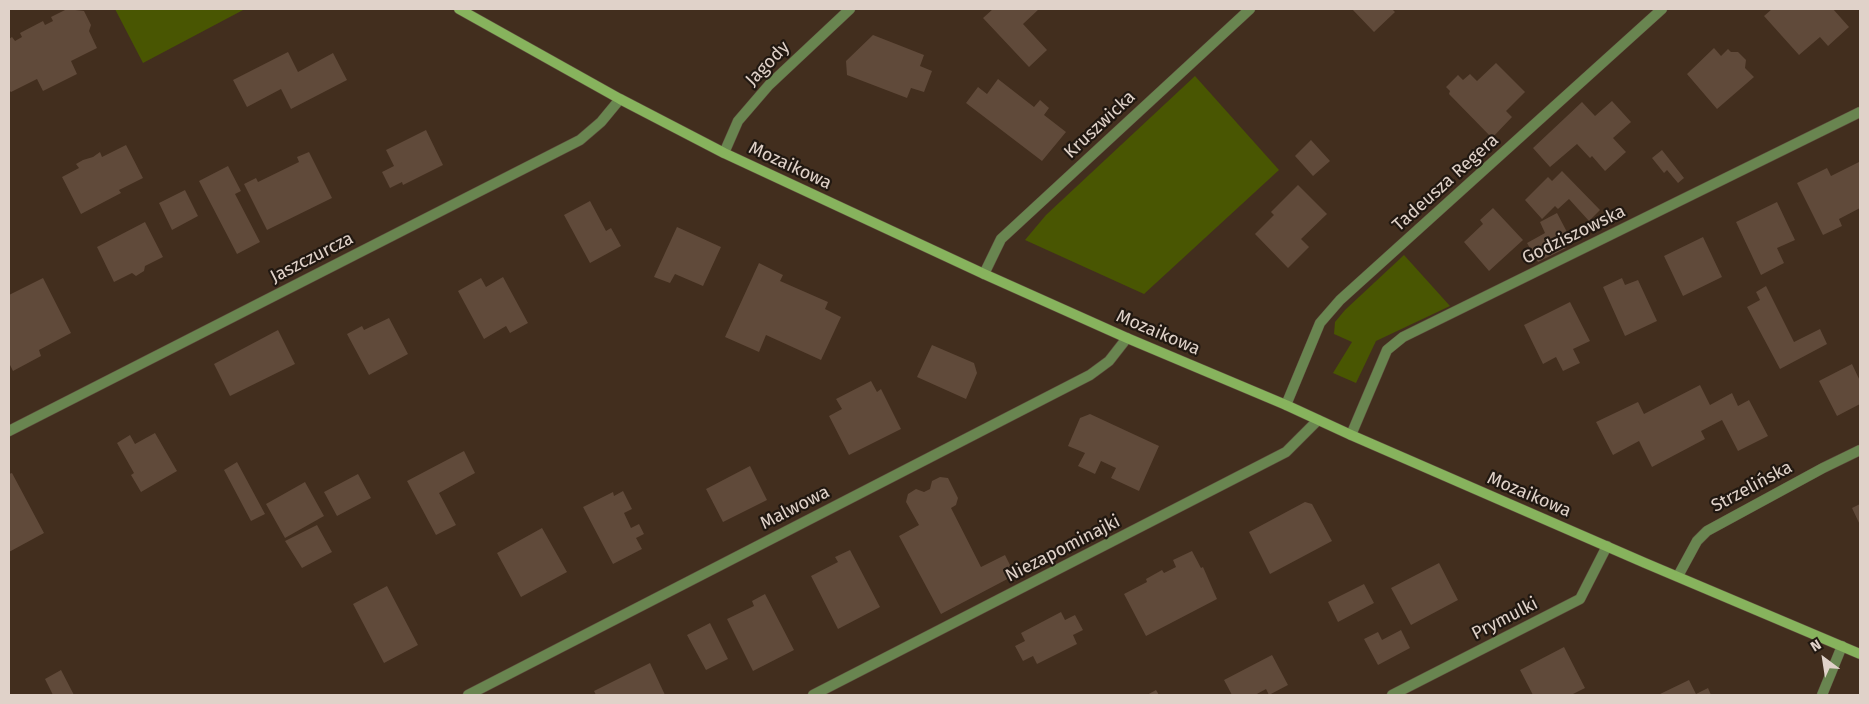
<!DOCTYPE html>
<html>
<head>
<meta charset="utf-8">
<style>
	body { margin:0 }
	#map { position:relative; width:1869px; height:704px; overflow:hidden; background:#422e1e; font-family:"Fira Sans",sans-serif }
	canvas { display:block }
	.frame { position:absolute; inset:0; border:10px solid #e0d2c9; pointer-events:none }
	.north { position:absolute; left:1799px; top:634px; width:50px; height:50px; -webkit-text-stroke:4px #211811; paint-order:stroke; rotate:329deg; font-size:14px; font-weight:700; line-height:20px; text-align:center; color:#e0d2c9 }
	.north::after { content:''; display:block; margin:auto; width:18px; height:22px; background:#e0d2c9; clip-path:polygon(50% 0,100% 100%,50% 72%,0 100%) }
</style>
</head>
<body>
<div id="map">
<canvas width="1869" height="704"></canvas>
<div class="frame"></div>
<div class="north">N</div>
</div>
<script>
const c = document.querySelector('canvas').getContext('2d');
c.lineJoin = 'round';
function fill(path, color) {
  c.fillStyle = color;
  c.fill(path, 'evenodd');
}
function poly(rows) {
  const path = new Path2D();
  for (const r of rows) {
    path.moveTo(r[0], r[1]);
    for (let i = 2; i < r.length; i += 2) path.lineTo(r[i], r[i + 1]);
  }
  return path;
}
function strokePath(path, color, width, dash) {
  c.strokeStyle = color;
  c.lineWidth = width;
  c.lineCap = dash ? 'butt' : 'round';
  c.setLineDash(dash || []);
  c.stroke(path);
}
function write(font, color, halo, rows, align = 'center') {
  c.font = font + ' "Fira Sans",sans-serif';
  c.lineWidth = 4.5;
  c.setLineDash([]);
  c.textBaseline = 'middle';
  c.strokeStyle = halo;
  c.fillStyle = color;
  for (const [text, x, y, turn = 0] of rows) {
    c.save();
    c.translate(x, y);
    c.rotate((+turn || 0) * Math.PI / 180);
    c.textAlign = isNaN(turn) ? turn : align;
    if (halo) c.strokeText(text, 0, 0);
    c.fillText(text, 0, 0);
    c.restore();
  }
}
fill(poly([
	[115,9,245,9,143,63],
	[1195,76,1279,170,1144,294,1025,240,1046,215],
	[1404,255,1450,306,1376,341,1356,383,1333,373,1352,342,1334,334,1335,322,1345,310]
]), '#495602');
fill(poly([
	[67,9,84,11,91,25,89,31,97,48,71,61,77,74,43,91,37,79,11,92,10,91,9,39,12,37,15,41,22,37,20,33,43,21,45,25,53,21,51,17],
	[993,9,1039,9,1023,24,1047,50,1029,67,983,18],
	[1352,9,1392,9,1395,12,1374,32],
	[1772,9,1833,9,1849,27,1828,46,1820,37,1799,55,1764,16],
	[873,35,924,55,920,66,932,71,924,92,911,88,907,98,847,75,846,61],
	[1714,48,1721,56,1728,49,1731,52,1738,52,1746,60,1745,68,1754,77,1717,109,1687,74],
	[288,52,298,72,333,53,347,80,291,109,281,89,247,107,233,80],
	[1496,63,1525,92,1506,111,1512,117,1492,138,1449,94,1450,91,1446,87,1458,75,1463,80,1470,74,1477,81],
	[998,79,1034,107,1040,100,1049,108,1044,115,1066,132,1042,161,966,103,978,87,987,94],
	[1612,101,1631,122,1613,138,1626,152,1605,171,1592,156,1590,158,1577,144,1550,167,1533,148,1582,102,1595,116],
	[426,130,443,165,403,185,402,182,390,188,382,172,394,166,386,150],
	[1311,140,1330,161,1313,176,1295,156],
	[126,145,143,178,119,190,121,193,81,214,62,177,79,168,76,164,83,160,93,157,100,152,102,157],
	[1662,150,1684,178,1678,183,1667,170,1664,173,1652,158],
	[309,152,332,198,267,230,244,184,256,178,258,182,299,162,297,157],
	[1859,162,1860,208,1839,219,1842,226,1823,235,1797,183,1827,168,1831,176],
	[228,166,241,191,235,194,260,242,237,254,199,181],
	[1562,171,1600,210,1589,221,1569,199,1558,209,1555,206,1542,219,1525,200,1548,177,1552,181],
	[1298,185,1327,214,1301,239,1309,247,1288,268,1255,234,1274,215,1271,212],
	[185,190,198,216,172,230,159,203],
	[590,201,606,231,611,228,621,246,590,263,564,215],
	[1777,202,1795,240,1777,248,1784,263,1761,275,1736,222],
	[1493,208,1523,240,1489,271,1464,242,1483,224,1480,220],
	[1557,213,1567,232,1559,236,1566,248,1538,262,1527,243,1545,233,1540,222],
	[145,222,163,257,145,266,144,271,136,276,132,273,114,282,97,247],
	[677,227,721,247,703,286,675,274,670,283,654,277],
	[1703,237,1722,277,1683,296,1664,256],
	[759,263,783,275,780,281,828,302,825,309,841,317,821,360,766,335,759,352,725,337],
	[503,277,528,323,510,333,506,326,484,339,458,291,481,278,486,287],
	[43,278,71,333,39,350,41,356,13,371,9,363,9,295],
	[1622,278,1625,285,1638,280,1657,321,1625,336,1603,287],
	[1766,286,1794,342,1820,329,1827,344,1780,369,1747,307,1760,300,1756,292],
	[1570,302,1590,341,1573,349,1580,363,1563,371,1556,357,1543,364,1524,325],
	[389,318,408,354,369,375,347,334,362,326,364,330],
	[278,330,295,364,230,396,214,364],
	[932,345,974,363,977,373,966,399,917,377],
	[1852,364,1860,381,1860,404,1837,416,1819,381],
	[871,381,877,392,881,389,901,429,849,455,829,416,842,409,836,399],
	[1700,385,1710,405,1732,393,1738,406,1749,400,1768,436,1738,451,1722,420,1701,431,1705,439,1652,467,1639,441,1613,455,1596,422,1638,402,1644,414],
	[1090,414,1159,446,1139,491,1111,478,1116,468,1101,461,1095,474,1078,466,1085,453,1068,446,1080,418],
	[155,433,177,471,141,492,131,475,134,473,117,443,130,435,135,444],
	[464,451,475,473,439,493,456,525,436,535,407,481],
	[237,462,265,514,251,521,224,470],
	[750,466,767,500,723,522,706,489],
	[12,473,44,533,9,552,9,474],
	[358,474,371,498,337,516,324,492],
	[940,477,948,478,958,498,956,505,951,508,981,567,1005,555,1015,575,941,614,899,536,919,525,906,502,908,494,916,489,924,492,930,489,932,481],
	[305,482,324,516,285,538,266,504],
	[623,491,632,509,624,513,631,528,639,524,644,534,636,538,642,549,613,564,583,507,613,492,614,496],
	[1305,502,1312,504,1332,541,1270,574,1249,532],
	[1860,504,1860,525,1852,508],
	[317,525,332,552,302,568,285,541],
	[542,528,567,572,521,597,497,553],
	[850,550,880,607,838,629,811,576,838,562,835,557],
	[1192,551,1201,568,1203,567,1217,599,1146,636,1124,594,1147,582,1146,579,1162,570,1164,573,1176,567,1173,560],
	[1439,563,1458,600,1411,625,1391,588],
	[1364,584,1374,603,1338,622,1328,602],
	[387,586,418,645,384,663,353,604],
	[765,594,794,650,753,671,727,619,754,606,752,601],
	[1061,612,1065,620,1075,615,1083,630,1073,635,1077,644,1037,664,1033,656,1023,661,1015,646,1025,641,1021,633],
	[710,623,728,659,706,670,687,635],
	[1401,630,1410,648,1378,665,1364,639,1378,632,1382,640],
	[1564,647,1585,688,1571,695,1533,695,1520,670],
	[1272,655,1288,685,1269,695,1266,689,1255,695,1232,695,1224,680],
	[650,663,665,695,596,695,594,691],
	[61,670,74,695,53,695,45,679],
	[1689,680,1696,694,1708,688,1711,695,1658,695],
	[1156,690,1159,695,1147,695]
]), '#604a3a');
const street = poly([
	[724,153,738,121,769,85,850,9],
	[984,274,1001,239,1250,9],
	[1286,405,1320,323,1340,300,1662,9],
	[9,431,580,140,601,122,620,99],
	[1351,435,1387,350,1403,337,1860,112],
	[1678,576,1697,541,1707,531,1823,468,1860,450],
	[468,695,1090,375,1109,361,1127,338],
	[813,695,1286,452,1318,420],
	[1392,695,1580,599,1607,546],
	[1822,695,1842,646]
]);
const secondary = poly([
	[459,9,620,99,724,153,984,274,1127,338,1286,405,1351,435,1645,563,1860,654]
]);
strokePath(street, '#5e4c3d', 11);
strokePath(secondary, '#5e4c3d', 11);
strokePath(street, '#698550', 10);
strokePath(secondary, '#87b35d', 10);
write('18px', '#e0d2c9', '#211811', [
	["Jagody",768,64,-46],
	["Kruszwicka",1100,125,-43],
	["Mozaikowa",790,166,25],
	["Tadeusza Regera",1446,183,-42],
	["Godziszowska",1574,235,-26],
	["Jaszczurcza",312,258,-27],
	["Mozaikowa",1158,333,23],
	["Strzelińska",1752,487,-28],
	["Mozaikowa",1529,495,23],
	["Malwowa",795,508,-27],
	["Niezapominajki",1063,549,-27],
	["Prymulki",1505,619,-27]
]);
</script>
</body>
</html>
